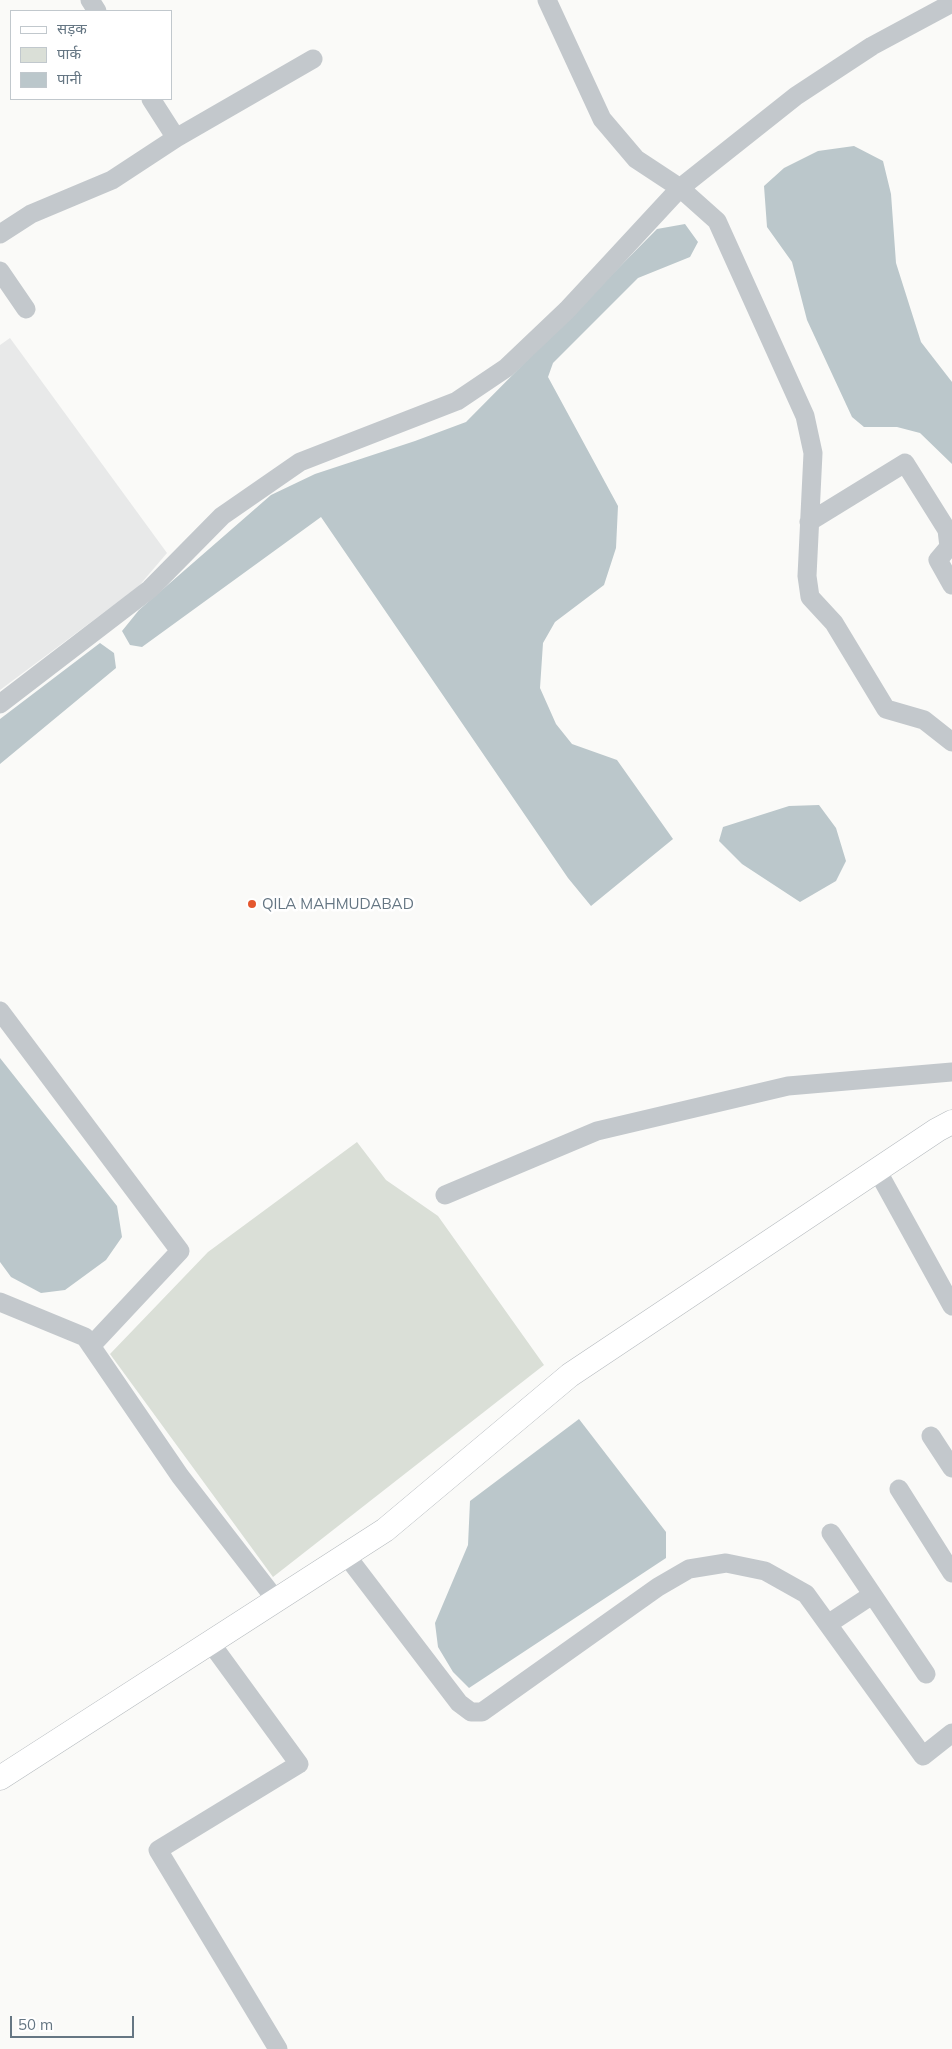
<!DOCTYPE html>
<html>
<head>
<meta charset="utf-8">
<style>
	body { margin:0 }
	#map { position:relative; width:952px; height:2049px; overflow:hidden; background:#fafaf8; font-family:Mulish,"Noto Sans Devanagari",sans-serif }
	canvas { display:block }
	.legend { position:absolute; left:10px; top:10px; width:162px; height:90px; box-sizing:border-box; background:#fff; border:1px solid #c1c8cd; margin:0; padding:6px 9px; list-style:none; font-size:15px; color:#657683 }
	.legend li { display:flex; align-items:center; gap:10px; height:25px }
	.legend b { width:25px; border:1px solid #c1c8cd }
	.scale { position:absolute; left:10px; top:2016px; width:124px; height:22px; box-sizing:border-box; border:2px solid #657683; border-top:0; padding-left:6px; font-size:15px; line-height:18px; white-space:nowrap; color:#657683; -webkit-text-stroke:4px #fff; paint-order:stroke }
</style>
</head>
<body>
<div id="map">
<canvas width="952" height="2049"></canvas>
<ul class="legend">
<li><b style="height:6px;background:#fff"></b>सड़क</li>
<li><b style="height:14px;background:#dadfd7"></b>पार्क</li>
<li><b style="height:14px;background:#bbc7cb"></b>पानी</li>
</ul>
<div class="scale">50 m</div>
</div>
<script>
const c = document.querySelector('canvas').getContext('2d');
c.lineJoin = 'round';
function fill(path, color) {
  c.fillStyle = color;
  c.fill(path, 'evenodd');
}
function poly(rows) {
  const path = new Path2D();
  for (const r of rows) {
    path.moveTo(r[0], r[1]);
    for (let i = 2; i < r.length; i += 2) path.lineTo(r[i], r[i + 1]);
  }
  return path;
}
function strokePath(path, color, width, dash) {
  c.strokeStyle = color;
  c.lineWidth = width;
  c.lineCap = dash ? 'butt' : 'round';
  c.setLineDash(dash || []);
  c.stroke(path);
}
function write(font, color, halo, rows, align = 'center') {
  c.font = font + ' Mulish,sans-serif';
  c.lineWidth = 5;
  c.setLineDash([]);
  c.textBaseline = 'middle';
  c.strokeStyle = halo;
  c.fillStyle = color;
  for (const [text, x, y, turn = 0] of rows) {
    c.save();
    c.translate(x, y);
    c.rotate((+turn || 0) * Math.PI / 180);
    c.textAlign = isNaN(turn) ? turn : align;
    if (halo) c.strokeText(text, 0, 0);
    c.fillText(text, 0, 0);
    c.restore();
  }
}
fill(poly([
	[10,338,167,553,138,587,0,690,0,345]
]), '#e8e9e9');
fill(poly([
	[357,1142,386,1180,438,1216,544,1365,273,1577,110,1354,208,1252]
]), '#dadfd7');
fill(poly([
	[854,146,883,161,891,194,896,263,921,342,952,382,952,464,920,433,897,427,864,427,852,417,807,320,792,262,767,227,764,186,784,168,818,151],
	[685,224,698,242,690,257,638,278,553,363,548,377,618,506,616,548,604,585,555,622,543,643,540,688,556,724,572,744,617,760,673,839,591,906,568,878,321,517,142,647,130,645,122,631,139,610,271,495,315,474,415,441,466,422,657,229],
	[100,643,114,653,116,668,0,764,0,719],
	[819,805,836,828,846,861,836,881,800,902,742,864,719,841,723,827,789,806],
	[0,1058,117,1206,122,1237,106,1260,65,1290,41,1293,11,1277,0,1262],
	[579,1419,666,1532,666,1558,469,1688,453,1672,438,1647,435,1623,468,1545,470,1501]
]), '#bbc7cb');
const major = poly([
	[0,1778,385,1530,570,1375,937,1130,952,1122]
]);
strokePath(major, '#b5babe', 25);
strokePath(poly([
	[90,0,97,11],
	[547,0,602,119,636,159,680,188,717,221,805,416,813,453,807,576,810,597,834,623,886,709,924,720,952,742],
	[151,99,176,138],
	[0,234,31,214,112,180,176,138,313,59],
	[0,271,26,309],
	[809,522,905,463,947,530,949,547,938,560,952,585],
	[0,704,150,589,222,516,300,462,457,401,506,368,567,310,680,188,796,96,872,46,952,3],
	[0,1011,180,1251,91,1346],
	[877,1170,952,1306],
	[445,1195,597,1131,788,1086,952,1072],
	[0,1302,85,1337,180,1476,276,1600],
	[931,1436,952,1468],
	[899,1489,952,1573],
	[831,1533,926,1674],
	[346,1555,459,1703,471,1712,482,1712,658,1587,689,1569,726,1563,765,1571,806,1594,923,1756,952,1733],
	[828,1624,872,1595],
	[210,1642,299,1764,158,1850,278,2049]
]), '#c3c8cc', 19);
strokePath(major, '#fff', 24);
for (const [x, y, r, color] of [
	[252,904,5,"#e4572e"]
]) {
  const dot = new Path2D();
  dot.arc(x, y, r, 0, 2 * Math.PI);
  c.fillStyle = color;
  c.fill(dot);
  strokePath(dot, '#fff', 2);
}
write('15px', '#657683', '#fff', [
	["QILA MAHMUDABAD",262,904]
], 'left');
</script>
</body>
</html>
